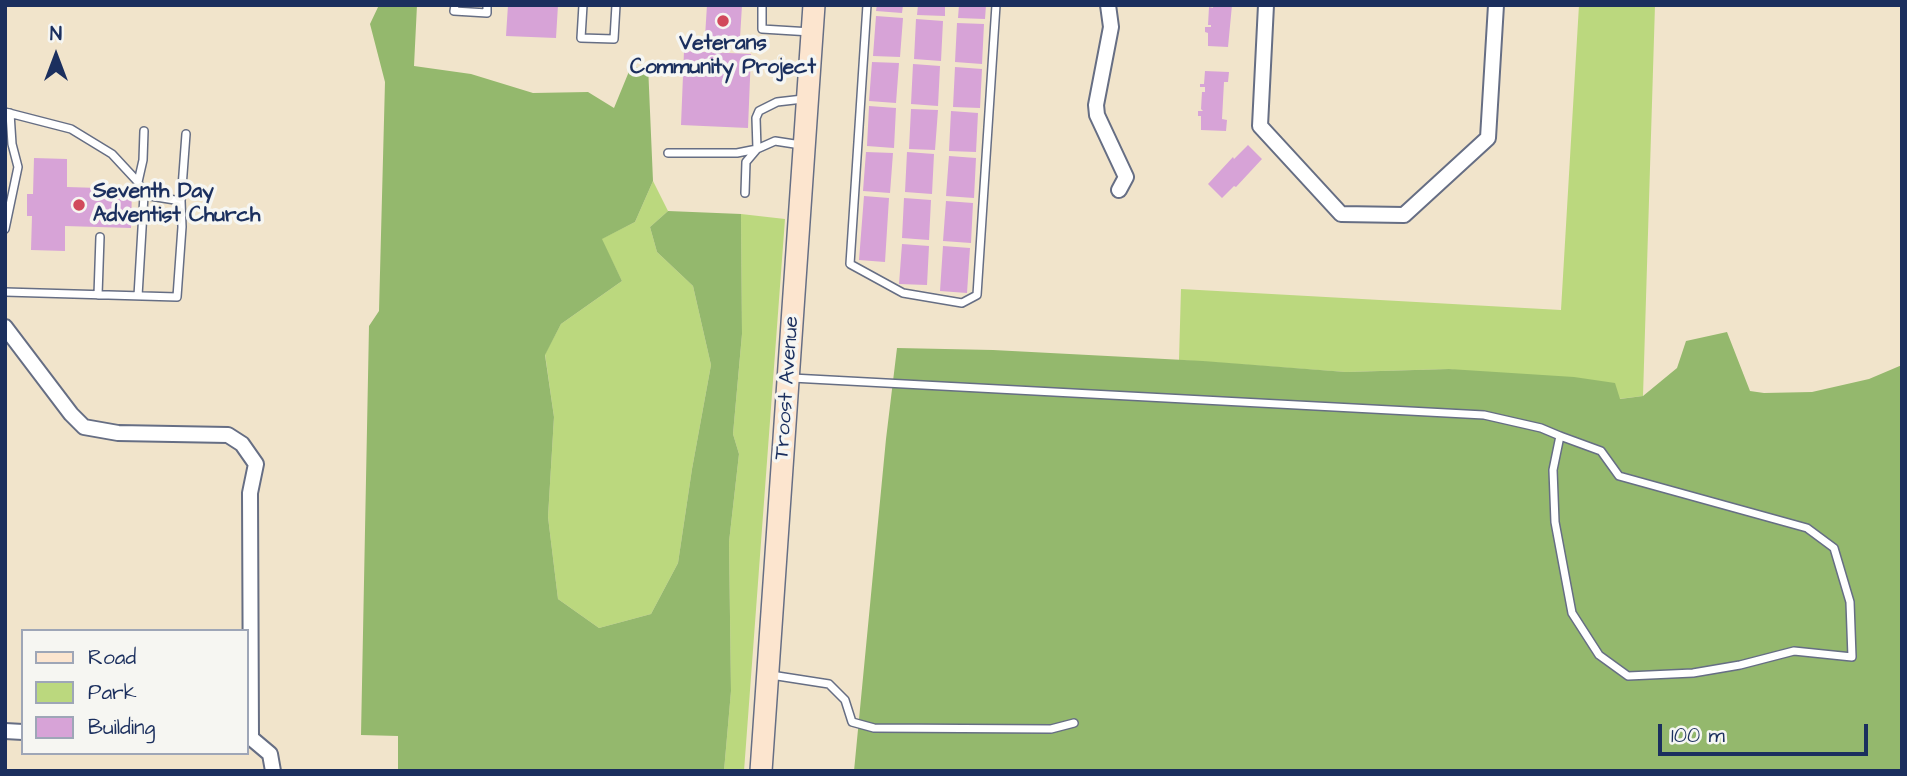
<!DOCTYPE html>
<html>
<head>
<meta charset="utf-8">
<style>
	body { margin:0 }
	#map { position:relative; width:1907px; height:776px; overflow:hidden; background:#f1e4cb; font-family:"Architects Daughter",sans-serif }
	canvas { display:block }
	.frame { position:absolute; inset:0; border:7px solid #1b2f5e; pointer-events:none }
	.legend { position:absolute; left:21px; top:629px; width:228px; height:126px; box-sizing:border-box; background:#f6f6f2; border:2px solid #9ea6b7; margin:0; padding:9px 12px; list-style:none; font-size:21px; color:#1b2f5e }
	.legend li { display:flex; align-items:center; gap:14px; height:35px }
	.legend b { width:35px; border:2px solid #9ea6b7 }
	.north { position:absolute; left:21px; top:21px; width:70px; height:70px; -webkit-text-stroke:5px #f6f6f2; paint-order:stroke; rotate:0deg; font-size:19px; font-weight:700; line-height:28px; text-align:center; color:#1b2f5e }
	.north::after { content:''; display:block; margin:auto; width:24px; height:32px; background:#1b2f5e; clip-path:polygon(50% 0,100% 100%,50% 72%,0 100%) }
	.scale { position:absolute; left:1658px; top:724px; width:210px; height:32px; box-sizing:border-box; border:4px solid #1b2f5e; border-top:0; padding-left:9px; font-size:21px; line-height:24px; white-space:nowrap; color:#1b2f5e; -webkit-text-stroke:5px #f6f6f2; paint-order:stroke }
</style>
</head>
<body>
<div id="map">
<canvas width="1907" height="776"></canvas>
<div class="frame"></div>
<ul class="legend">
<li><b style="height:9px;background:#fce5cf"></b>Road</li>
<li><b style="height:19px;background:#bbd87e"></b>Park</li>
<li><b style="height:19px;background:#d7a3d7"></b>Building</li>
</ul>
<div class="north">N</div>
<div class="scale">100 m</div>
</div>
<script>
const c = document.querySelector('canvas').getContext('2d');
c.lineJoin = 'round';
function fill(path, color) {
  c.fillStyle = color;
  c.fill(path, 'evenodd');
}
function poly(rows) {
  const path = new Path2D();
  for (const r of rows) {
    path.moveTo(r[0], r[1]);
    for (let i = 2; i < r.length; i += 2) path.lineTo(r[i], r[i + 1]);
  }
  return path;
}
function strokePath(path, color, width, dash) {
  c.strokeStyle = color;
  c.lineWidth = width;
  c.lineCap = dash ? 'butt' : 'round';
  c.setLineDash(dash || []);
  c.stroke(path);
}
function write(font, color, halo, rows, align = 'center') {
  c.font = font + ' "Architects Daughter",sans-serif';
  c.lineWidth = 7;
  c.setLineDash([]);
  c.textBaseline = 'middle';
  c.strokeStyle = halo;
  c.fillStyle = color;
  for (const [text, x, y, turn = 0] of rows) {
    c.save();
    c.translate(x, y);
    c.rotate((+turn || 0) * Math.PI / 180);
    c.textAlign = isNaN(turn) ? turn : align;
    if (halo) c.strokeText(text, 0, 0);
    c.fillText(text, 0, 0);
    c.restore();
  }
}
fill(poly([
	[1579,5,1655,5,1643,396,1619,399,1449,369,1346,372,1179,360,1181,289,1561,310],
	[653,181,668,211,650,227,657,252,693,286,711,365,692,469,678,563,651,614,599,628,558,599,548,517,554,417,545,354,561,324,622,281,601,239,635,222],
	[741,214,785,219,744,771,724,771,731,691,729,542,739,454,733,434,742,334]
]), '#bbd87e');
fill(poly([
	[379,5,417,5,414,66,471,74,533,93,588,92,614,108,630,69,648,65,653,181,635,222,602,239,622,281,561,324,545,355,554,417,548,517,558,599,599,628,651,614,678,563,692,469,711,365,693,286,657,252,650,227,668,211,741,214,742,334,733,434,739,454,729,542,731,691,724,771,398,771,398,736,361,735,369,326,379,311,385,82,370,24],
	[1727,332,1750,391,1764,393,1812,392,1869,379,1902,365,1902,771,854,771,886,439,897,348,993,350,1203,361,1346,372,1449,369,1574,377,1615,383,1620,399,1643,396,1677,368,1686,341]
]), '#94b86d');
fill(poly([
	[508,5,558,5,556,38,506,36],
	[707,5,742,5,740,38,705,37],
	[877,5,903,5,902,13,876,11],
	[918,5,945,5,945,16,917,15],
	[959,5,986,5,985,19,958,18],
	[1213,5,1232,5,1228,47,1208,46,1208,33,1205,32,1205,27,1211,27,1211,25,1208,25,1209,7,1213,8],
	[876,16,903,18,900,57,873,56],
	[916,19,943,21,941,61,914,59],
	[957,23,984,24,982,64,955,62],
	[684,51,751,54,748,128,681,125],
	[872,62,899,63,896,103,869,101],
	[913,64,940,66,938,106,911,104],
	[955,67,982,69,980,108,953,107],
	[1205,71,1229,72,1228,82,1224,82,1222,119,1227,120,1226,131,1201,130,1201,116,1198,116,1198,111,1203,111,1201,109,1202,92,1205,92,1205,87,1200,87,1200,84,1204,84],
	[869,106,896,108,894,148,867,146],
	[911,109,938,110,935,150,909,149],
	[951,111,978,113,976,152,949,151],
	[1248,145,1262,159,1236,187,1234,186,1222,198,1208,184,1233,157,1234,159],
	[866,152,893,153,890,193,863,191],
	[907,152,934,154,932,194,905,192],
	[949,156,976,158,974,198,946,196],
	[34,158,67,159,67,187,132,189,131,228,65,226,65,251,31,250,32,216,27,216,27,194,33,194],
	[864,196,889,198,885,262,859,260],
	[904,198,931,200,929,240,902,238],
	[946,201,973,203,971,243,943,241],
	[902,244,929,246,927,285,899,284],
	[943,246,970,248,967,293,940,291]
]), '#d7a3d7');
const lane = poly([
	[455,5,454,11,487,13,487,5],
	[583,5,581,38,614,39,616,5],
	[762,5,762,29,811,32],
	[867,5,850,264,903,293,962,303,977,295,996,5],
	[5,112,71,129,112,154,138,182,144,195,181,201,182,227,177,297,5,292],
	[668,153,737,153,757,149,756,118,759,111,777,102,803,99],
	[138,182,143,160,144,131],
	[745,193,746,162,757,149,775,141,801,145],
	[181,201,186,134],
	[5,229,18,167,12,144,10,113],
	[98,295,100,237],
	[138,296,144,195],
	[792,378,1484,415,1541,428,1560,436,1601,451,1619,476,1807,528,1834,548,1850,602,1852,657,1794,651,1740,665,1693,673,1628,676,1599,655,1572,613,1555,522,1553,470,1560,436],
	[771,675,829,684,845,700,852,722,874,728,1051,729,1074,723]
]);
const street = poly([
	[1108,5,1111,27,1096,105,1097,115,1126,177,1119,190],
	[1266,5,1260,126,1341,214,1404,215,1488,138,1496,5],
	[5,327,71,414,84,427,118,433,228,435,242,444,256,464,250,493,251,738,270,754,273,771],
	[5,731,23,732]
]);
const secondary = poly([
	[761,771,814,5]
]);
strokePath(lane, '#666e84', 10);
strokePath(street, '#666e84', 18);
strokePath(secondary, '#666e84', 24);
strokePath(lane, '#fff', 7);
strokePath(street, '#fff', 14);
strokePath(secondary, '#fce5cf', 21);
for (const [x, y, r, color] of [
	[723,21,7,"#d1495b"],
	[79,205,7,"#d1495b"]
]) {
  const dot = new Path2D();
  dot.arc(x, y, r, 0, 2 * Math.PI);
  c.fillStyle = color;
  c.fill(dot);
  strokePath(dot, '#f6f6f2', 2.5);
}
write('bold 21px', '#1b2f5e', '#f6f6f2', [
	["Veterans",723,45],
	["Community Project",723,69],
	["Seventh Day",93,193,"left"],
	["Adventist Church",93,217,"left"]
]);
write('21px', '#1b2f5e', '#f6f6f2', [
	["Troost Avenue",788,388,-86]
]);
</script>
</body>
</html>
